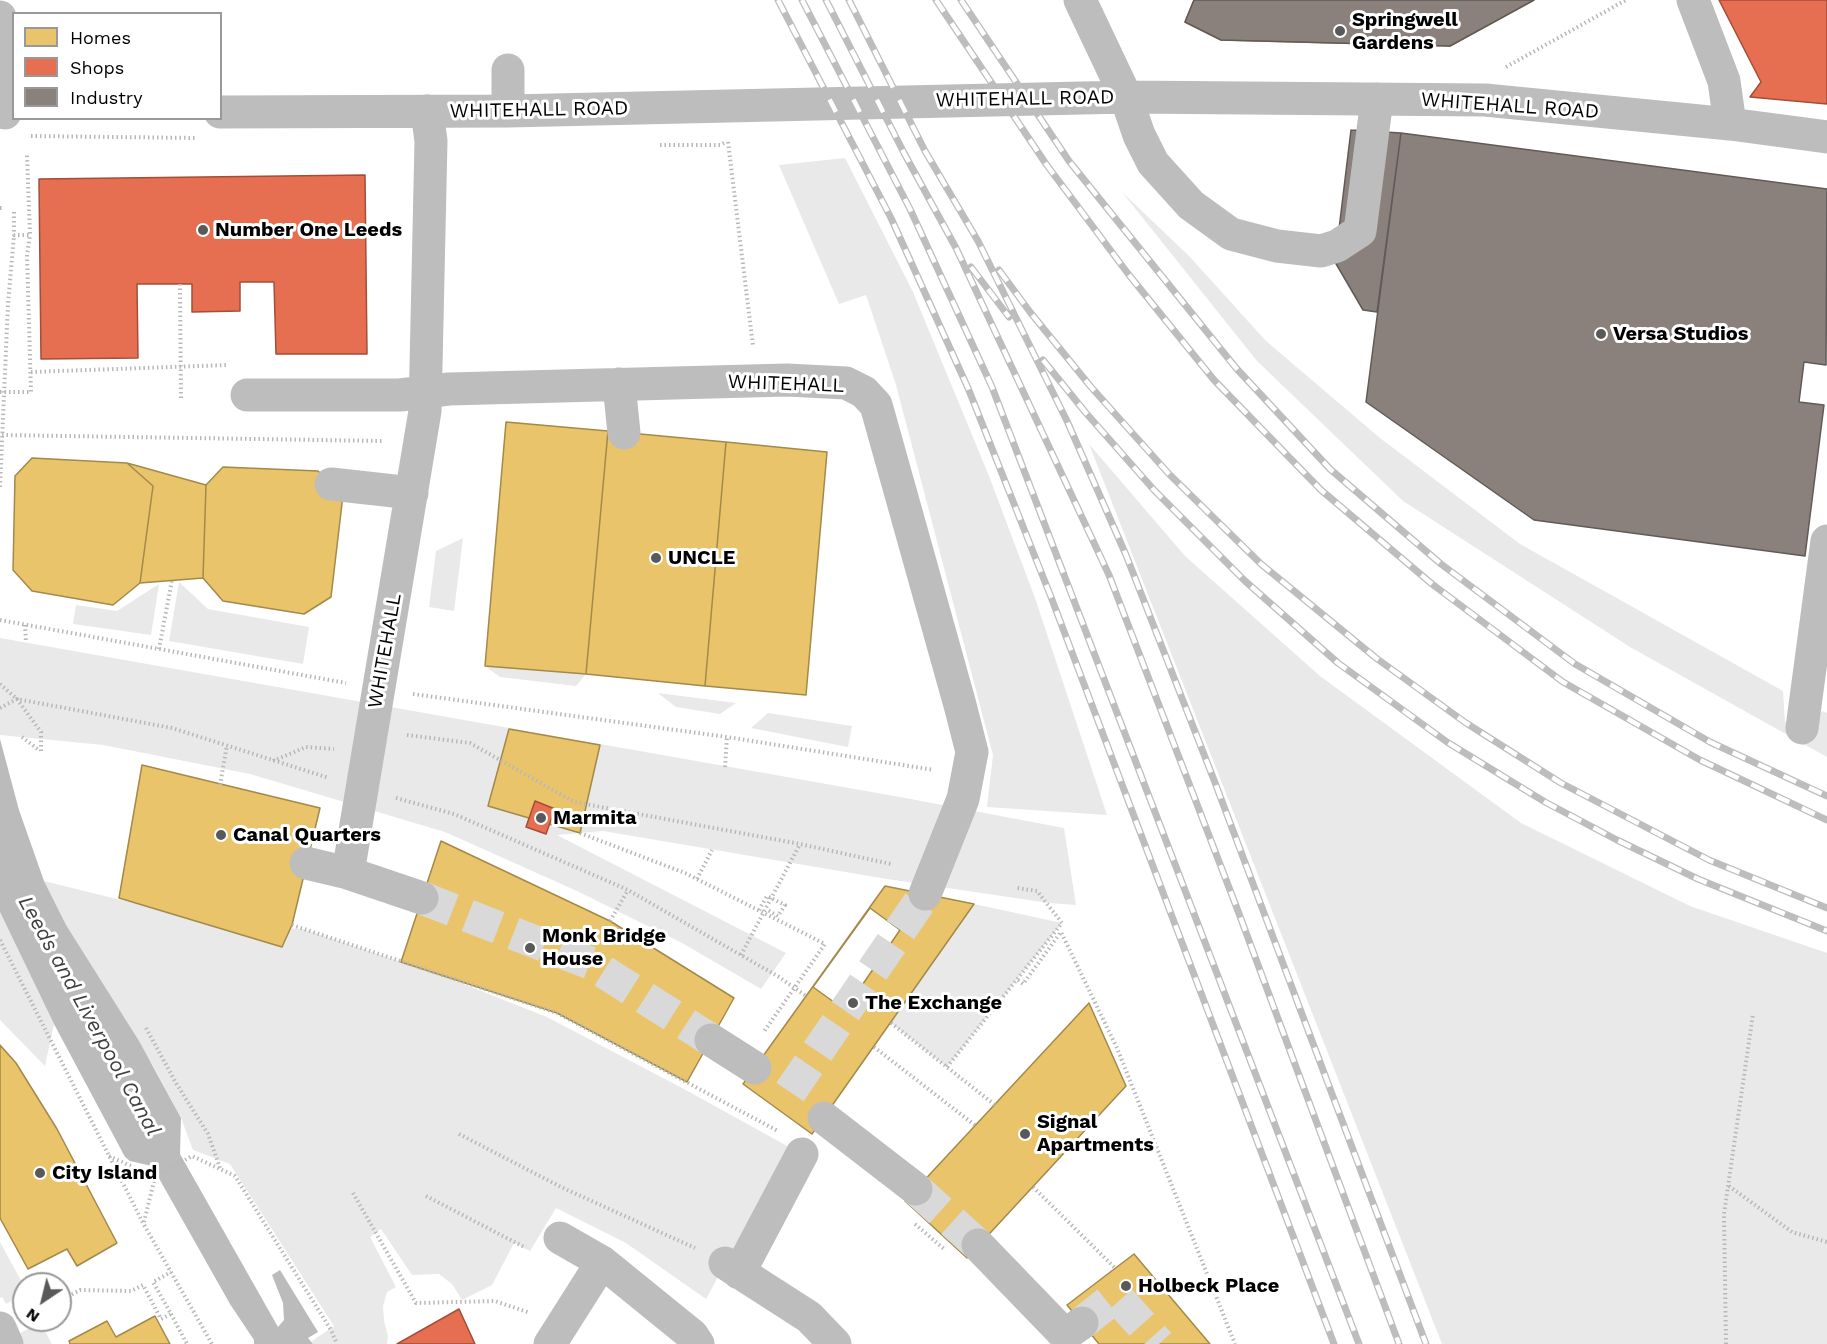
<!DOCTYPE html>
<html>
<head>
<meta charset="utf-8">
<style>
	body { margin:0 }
	#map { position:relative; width:1827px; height:1344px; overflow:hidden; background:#fff; font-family:"Work Sans",sans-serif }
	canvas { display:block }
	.legend { position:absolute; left:12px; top:12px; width:210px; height:108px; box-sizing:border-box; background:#fff; border:2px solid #999; margin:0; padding:8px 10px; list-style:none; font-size:18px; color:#000 }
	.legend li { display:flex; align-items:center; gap:12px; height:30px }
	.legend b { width:30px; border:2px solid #999 }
	.north { position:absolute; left:12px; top:1272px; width:60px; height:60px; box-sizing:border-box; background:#fff; border:2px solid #999; border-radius:50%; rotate:215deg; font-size:16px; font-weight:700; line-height:24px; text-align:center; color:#000 }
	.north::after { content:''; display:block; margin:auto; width:21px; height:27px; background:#595959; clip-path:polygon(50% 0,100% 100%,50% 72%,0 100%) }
</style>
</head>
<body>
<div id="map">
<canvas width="1827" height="1344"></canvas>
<ul class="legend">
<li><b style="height:16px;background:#e9c46a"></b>Homes</li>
<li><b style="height:16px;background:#e76f51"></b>Shops</li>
<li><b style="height:16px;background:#8a817c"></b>Industry</li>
</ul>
<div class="north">N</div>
</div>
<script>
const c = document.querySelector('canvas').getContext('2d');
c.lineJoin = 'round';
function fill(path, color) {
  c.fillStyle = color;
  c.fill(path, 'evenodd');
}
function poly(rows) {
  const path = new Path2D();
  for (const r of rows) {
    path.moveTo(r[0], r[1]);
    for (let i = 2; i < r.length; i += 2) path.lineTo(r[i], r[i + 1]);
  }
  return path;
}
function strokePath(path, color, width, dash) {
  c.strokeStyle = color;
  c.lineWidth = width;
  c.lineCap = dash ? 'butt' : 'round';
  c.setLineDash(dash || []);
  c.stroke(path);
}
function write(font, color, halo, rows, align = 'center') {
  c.font = font + ' "Work Sans",sans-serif';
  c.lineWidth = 6;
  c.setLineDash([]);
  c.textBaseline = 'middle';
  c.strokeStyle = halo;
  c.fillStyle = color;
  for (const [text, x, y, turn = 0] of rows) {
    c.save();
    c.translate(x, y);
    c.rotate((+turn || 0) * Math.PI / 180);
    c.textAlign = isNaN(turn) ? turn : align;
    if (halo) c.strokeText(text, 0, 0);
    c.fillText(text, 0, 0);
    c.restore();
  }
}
fill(poly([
	[845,158,913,292,989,476,1035,598,1107,815,987,807,993,755,896,385,866,295,839,304,779,165],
	[1122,192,1190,257,1266,341,1380,438,1520,544,1783,691,1785,722,1810,732,1822,711,1827,713,1827,757,1630,647,1403,501,1257,361],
	[1089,444,1185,556,1320,676,1521,823,1690,906,1827,953,1827,1344,1442,1344],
	[463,538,454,611,429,607,436,551],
	[179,582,208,609,309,627,303,664,169,641],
	[159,584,151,635,73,624,76,605,117,611],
	[0,638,900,797,1064,828,1076,905,1049,903,887,879,603,831,557,835,786,953,761,989,682,943,577,891,445,832,250,774,103,745,0,735],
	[485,666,586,674,576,686,500,677],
	[658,693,736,703,720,714,676,707],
	[768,713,852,726,848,747,751,728],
	[44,881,141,905,284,928,303,929,443,976,547,1017,684,1089,789,1147,706,1299,626,1243,556,1208,530,1251,514,1243,492,1285,462,1300,452,1284,439,1274,412,1275,381,1229,370,1237,396,1287,387,1292,383,1306,384,1321,388,1336,387,1344,313,1344,312,1341,334,1326,230,1164,193,1150,181,1118,152,1064,133,1041,64,932],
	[974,904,1062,923,947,1067,891,1023],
	[0,912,54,1024,45,1066,0,1020],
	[0,1242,24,1286,24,1294,6,1304,2,1297,0,1298],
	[40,1322,52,1344,22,1344,17,1335]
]), '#e9e9e9');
fill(poly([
	[0,739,19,810,44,881,66,925,139,1041,181,1118,180,1154,278,1327,284,1320,283,1303,272,1275,280,1270,318,1332,308,1338,313,1344,254,1344,254,1340,230,1304,152,1166,130,1161,125,1157,54,1024,0,912]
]), '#bbb');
const homes = poly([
	[1194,0,1534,0,1450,46,1221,40,1185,22,1194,0],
	[506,422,608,431,586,674,485,666,506,422],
	[608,431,726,442,705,686,586,674,608,431],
	[726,442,827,452,806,695,705,686,726,442],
	[32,458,127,463,153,486,140,583,113,605,32,591,13,570,15,476,32,458],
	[127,463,206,485,203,578,140,583,153,486,127,463],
	[223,467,318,471,343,495,331,597,304,614,223,601,203,578,206,485,223,467],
	[509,729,600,745,580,833,488,806,509,729],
	[142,765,320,808,292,925,282,947,119,898,142,765],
	[441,841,610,921,734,998,687,1082,557,1013,401,962,441,841],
	[885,886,974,904,812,1134,743,1084,885,886],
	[870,908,900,930,845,1010,813,987,870,908],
	[1089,1003,1126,1086,967,1258,905,1201,1089,1003],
	[0,1045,16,1063,57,1129,117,1243,77,1266,67,1249,28,1269,0,1218,0,1045],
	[1134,1254,1210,1344,1099,1344,1067,1305,1134,1254],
	[155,1316,170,1344,70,1344,69,1341,107,1321,116,1337,155,1316]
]);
fill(homes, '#e9c46a');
strokePath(homes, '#a3894a', 1.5);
const shops = poly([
	[1719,0,1827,0,1827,104,1750,97,1761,82,1719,0],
	[365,175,367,354,276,354,274,282,240,282,240,311,192,312,192,284,137,284,138,358,41,359,39,179,365,175],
	[535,801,555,809,546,834,526,827,535,801],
	[459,1309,475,1344,397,1344,459,1309]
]);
fill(shops, '#e76f51');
strokePath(shops, '#a24e39', 1.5);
const industry = poly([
	[1194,0,1534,0,1450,46,1221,40,1185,22,1194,0],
	[1351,130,1401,133,1377,312,1363,310,1335,262,1351,130],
	[1401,133,1827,189,1826,365,1804,362,1799,402,1824,405,1805,556,1534,520,1366,402,1401,133]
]);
fill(industry, '#8a817c');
strokePath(industry, '#615a57', 1.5);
strokePath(poly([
	[422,898,590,963,711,1040],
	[790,1092,925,894],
	[916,1189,978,1245],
	[1082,1323,1116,1296,1159,1344]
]), '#d9d9d9', 33, [33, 16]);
strokePath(poly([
	[1506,67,1626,0],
	[31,136,197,138],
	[728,142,753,346],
	[660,145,720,145,724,143],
	[0,208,3,208],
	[14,212,14,235,30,235,27,155],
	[180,284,181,398],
	[31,372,227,365],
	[0,392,31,392,27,255,30,235],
	[2,435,383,441],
	[0,487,8,304,14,235],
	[0,620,346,683],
	[25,625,26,642],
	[159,649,172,580],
	[0,684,17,699,41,732,41,751],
	[413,694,727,737,934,770],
	[0,708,17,699,172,728,329,778],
	[407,735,470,743,574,802,800,844,891,864],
	[22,737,40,751],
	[273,761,306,747,334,749],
	[725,767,727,737],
	[220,785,227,745],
	[396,798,454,814,628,890,779,977,806,996],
	[580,833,685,873,825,944,763,1033],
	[697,879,712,850],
	[759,910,767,896,785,905,778,916,766,909],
	[610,921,628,890],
	[292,925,557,1013,778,1131],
	[0,940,143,1223,212,1344],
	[1018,980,1023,984,1061,932,1117,1048,1235,1344],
	[891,1023,995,1105],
	[146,1028,176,1083,208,1134,220,1168],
	[874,1047,976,1126],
	[947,1067,1062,923,1037,891,1017,888],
	[459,1134,561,1187,695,1248],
	[109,1156,155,1177],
	[1729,1186,1792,1232,1827,1242],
	[1033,1187,1115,1268],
	[353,1193,416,1303,495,1301,530,1313],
	[426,1196,526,1248],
	[144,1222,155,1177,192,1156,235,1176,331,1330,337,1344],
	[915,1224,944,1249],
	[60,1301,80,1290,131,1291,143,1285,161,1319,171,1314,153,1282,171,1272],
	[171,1314,187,1344],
	[1726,1344,1724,1214,1753,1014]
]), '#b8b8b8', 4, [1.5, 3]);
strokePath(poly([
	[1080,0,1126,97,1139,135,1153,163,1191,205,1231,234,1277,246,1321,251,1337,246,1360,231,1377,99],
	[1693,0,1724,81,1730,124],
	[0,17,5,113],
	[508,70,508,111],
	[220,112,508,111,1126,97,1485,100,1730,124,1827,137],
	[619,384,624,433],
	[247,395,400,395,449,389,787,380,846,383,864,392,876,405,960,705,972,752,963,799,925,894],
	[331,484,412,493],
	[1802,728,1827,541],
	[306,863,348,873,422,898],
	[348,873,425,411,431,141,427,111],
	[711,1040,755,1068],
	[824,1118,916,1189],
	[560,1238,602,1262,692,1335,698,1344],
	[978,1245,1065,1335,1082,1323],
	[725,1263,809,1317,835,1344],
	[739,1273,802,1154],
	[0,1328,7,1344],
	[550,1344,602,1262]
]), '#bdbdbd', 33);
const rail = poly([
	[778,0,891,218,968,388,1051,597,1334,1344],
	[802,0,910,209,992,387,1359,1344],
	[826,0,904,153,956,248,1109,575,1238,911,1399,1344],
	[849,0,925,151,978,241,1067,421,1126,555,1214,780,1426,1344],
	[936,0,1046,164,1129,275,1214,380,1321,490,1432,584,1563,682,1700,760,1827,820],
	[961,0,1069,161,1236,368,1330,469,1441,564,1575,664,1710,742,1827,796],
	[971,267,1009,317],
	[999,270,1030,312,1091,387,1169,474,1261,564,1376,658,1466,723,1561,783,1709,860,1827,908],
	[1043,360,1086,413,1154,490,1245,581,1338,663,1447,742,1545,802,1617,840,1698,879,1827,931]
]);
strokePath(rail, '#bdbdbd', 7);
strokePath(rail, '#fff', 4.5, [14]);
strokePath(poly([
	[741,955,800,844]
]), '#b8b8b8', 4, [1.5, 3]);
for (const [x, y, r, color] of [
	[1340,31,6,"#595959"],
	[203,230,6,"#595959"],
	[1601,334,6,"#595959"],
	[656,558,6,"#595959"],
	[541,818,6,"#595959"],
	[221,835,6,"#595959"],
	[530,948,6,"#595959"],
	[853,1003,6,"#595959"],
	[1025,1134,6,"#595959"],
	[40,1173,6,"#595959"],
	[1126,1286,6,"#595959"]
]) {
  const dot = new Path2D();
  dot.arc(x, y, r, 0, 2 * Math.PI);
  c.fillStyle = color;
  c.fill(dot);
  strokePath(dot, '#fff', 2);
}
write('bold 20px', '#000', '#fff', [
	["Springwell",1352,20],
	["Gardens",1352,43],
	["Number One Leeds",215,230],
	["Versa Studios",1613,334],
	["UNCLE",668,558],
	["Marmita",553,818],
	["Canal Quarters",233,835],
	["Monk Bridge",542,936],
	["House",542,959],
	["The Exchange",865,1003],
	["Signal",1037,1122],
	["Apartments",1037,1145],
	["City Island",52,1173],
	["Holbeck Place",1138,1286]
], 'left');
write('20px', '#000', '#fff', [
	["WHITEHALL ROAD",1025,99,-1],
	["WHITEHALL ROAD",1510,106,4],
	["WHITEHALL ROAD",539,110,-1],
	["WHITEHALL",786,384,2],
	["WHITEHALL",385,651,-80]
]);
write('italic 21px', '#3f3f3f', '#fff', [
	["Leeds and Liverpool Canal",89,1016,61]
]);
</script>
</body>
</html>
